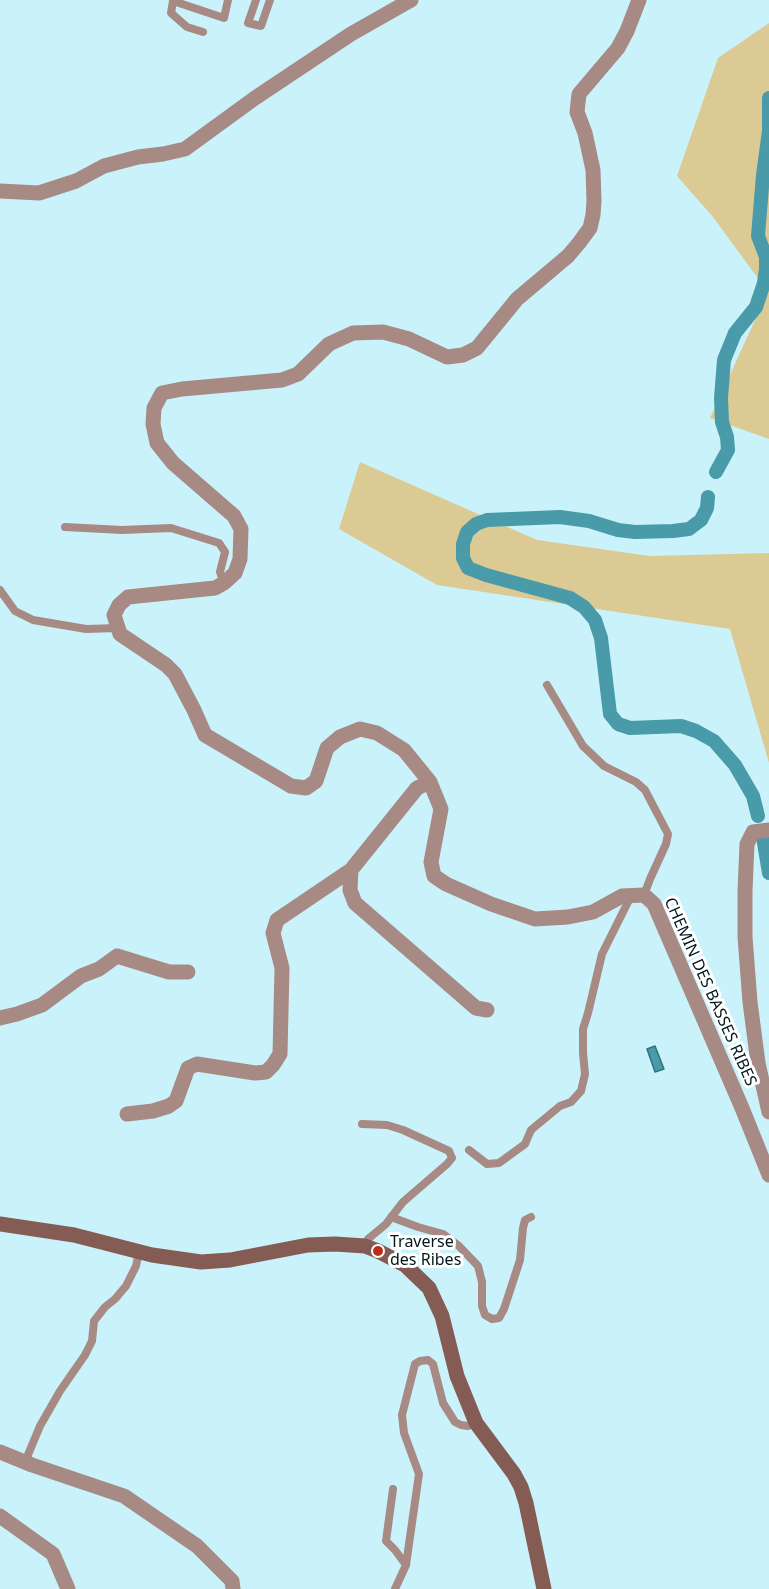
<!DOCTYPE html>
<html>
<head>
<meta charset="utf-8">
<style>
	body { margin:0 }
	canvas { display:block; background:#caf2fb }
</style>
</head>
<body>
<canvas width="769" height="1589"></canvas>
<script>
const c = document.querySelector('canvas').getContext('2d');
c.lineJoin = 'round';
function fill(path, color) {
  c.fillStyle = color;
  c.fill(path, 'evenodd');
}
function poly(rows) {
  const path = new Path2D();
  for (const r of rows) {
    path.moveTo(r[0], r[1]);
    for (let i = 2; i < r.length; i += 2) path.lineTo(r[i], r[i + 1]);
  }
  return path;
}
function strokePath(path, color, width, dash) {
  c.strokeStyle = color;
  c.lineWidth = width;
  c.lineCap = dash ? 'butt' : 'round';
  c.setLineDash(dash || []);
  c.stroke(path);
}
function write(font, color, halo, rows, align = 'center') {
  c.font = font + ' "Noto Sans",sans-serif';
  c.lineWidth = 6;
  c.setLineDash([]);
  c.textBaseline = 'middle';
  c.strokeStyle = halo;
  c.fillStyle = color;
  for (const [text, x, y, turn = 0] of rows) {
    c.save();
    c.translate(x, y);
    c.rotate((+turn || 0) * Math.PI / 180);
    c.textAlign = isNaN(turn) ? turn : align;
    if (halo) c.strokeText(text, 0, 0);
    c.fillText(text, 0, 0);
    c.restore();
  }
}
fill(poly([
	[769,23,769,439,710,418,768,292,713,217,677,176,718,58],
	[360,462,537,540,650,556,769,553,769,763,730,629,437,585,339,529]
]), '#dcca95');
const water = poly([
	[655,1046,664,1069,655,1072,647,1049,655,1046]
]);
fill(water, '#499baa');
strokePath(water, '#33737f', 1.5);
strokePath(poly([
	[716,472,728,450,727,437,722,422,721,398,724,360,735,333,756,307,764,283,766,269,766,257,758,236,763,175,769,131,769,98],
	[708,497,707,508,701,520,689,529,673,531,635,532,618,530,589,521,560,517,487,520,476,524,467,532,463,544,463,558,468,568,486,575,570,598,584,607,595,620,601,638,610,714,618,724,630,728,681,726,696,731,714,741,735,765,753,796,758,816],
	[763,837,769,873]
]), '#499baa', 14);
strokePath(poly([
	[256,0,248,23,261,26,270,0],
	[203,32,187,27,171,13,173,1,224,18,228,0],
	[65,527,122,530,171,528,219,543,225,552,220,572,224,583],
	[0,590,15,611,33,620,86,629,118,628],
	[547,685,583,746,604,766,636,782,645,790,668,834,666,844,650,879,644,895],
	[362,1124,387,1125,403,1130,449,1151,452,1158,447,1164,403,1202,386,1224,368,1239,365,1246],
	[469,1150,487,1164,499,1163,525,1144,531,1130,560,1106,571,1102,581,1091,585,1074,583,1053,583,1029,588,1013,602,954,631,896],
	[391,1217,418,1227,443,1234,459,1246,478,1266,482,1282,482,1306,485,1315,492,1319,499,1318,504,1309,520,1260,523,1228,525,1220,531,1217],
	[25,1462,40,1426,60,1391,85,1355,92,1341,94,1321,105,1307,115,1299,126,1286,136,1266,139,1252],
	[393,1489,386,1541,395,1550,406,1565],
	[395,1589,406,1565,419,1474,404,1433,402,1415,415,1364,420,1361,428,1360,433,1364,443,1403,455,1422,461,1425,468,1426,476,1423]
]), '#a78a84', 8);
strokePath(poly([
	[639,0,627,31,618,48,579,94,577,112,585,133,593,170,594,201,593,215,590,228,579,243,568,256,517,299,477,348,463,355,447,357,409,339,383,332,353,333,329,344,298,374,282,380,182,389,162,393,154,408,153,424,157,443,173,463,234,516,241,529,240,559,235,573,224,583,215,588,128,597,119,605,114,615,120,634,166,665,175,674,194,710,205,735,291,786,306,788,316,781,327,748,340,737,360,729,377,733,404,750,430,782,441,809,431,862,434,876,446,884,491,904,535,919,568,917,593,912,622,896,644,895,654,904,742,1108,769,1175],
	[0,191,39,193,76,181,104,166,138,157,163,154,185,149,255,98,351,34,411,0],
	[430,782,417,788,351,870,350,890,355,903,476,1008,487,1010],
	[769,830,753,832,747,844,745,891,745,937,750,1002,758,1063,769,1112],
	[0,1018,17,1014,42,1005,81,976,99,969,117,956,169,972,188,972],
	[127,1114,153,1111,169,1106,176,1101,188,1068,197,1064,255,1073,266,1072,273,1065,280,1054,282,968,273,933,277,920,351,870],
	[0,1452,32,1465,124,1496,197,1546,232,1581,233,1589],
	[0,1516,53,1554,68,1589]
]), '#a78a84', 15);
strokePath(poly([
	[0,1224,74,1235,152,1255,201,1262,230,1260,308,1245,335,1244,365,1246,378,1251,405,1265,429,1288,442,1316,457,1376,476,1423,514,1474,521,1487,526,1503,544,1589]
]), '#855c54', 15);
for (const [x, y, r, color] of [
	[378,1251,6,"#b92d18"]
]) {
  const dot = new Path2D();
  dot.arc(x, y, r, 0, 2 * Math.PI);
  c.fillStyle = color;
  c.fill(dot);
  strokePath(dot, '#fff', 2);
}
write('16px', '#00161b', '#fff', [
	["CHEMIN DES BASSES RIBES",710,992,66]
]);
write('16px', '#00161b', '#fff', [
	["Traverse",390,1242],
	["des Ribes",390,1260]
], 'left');
</script>
</body>
</html>
